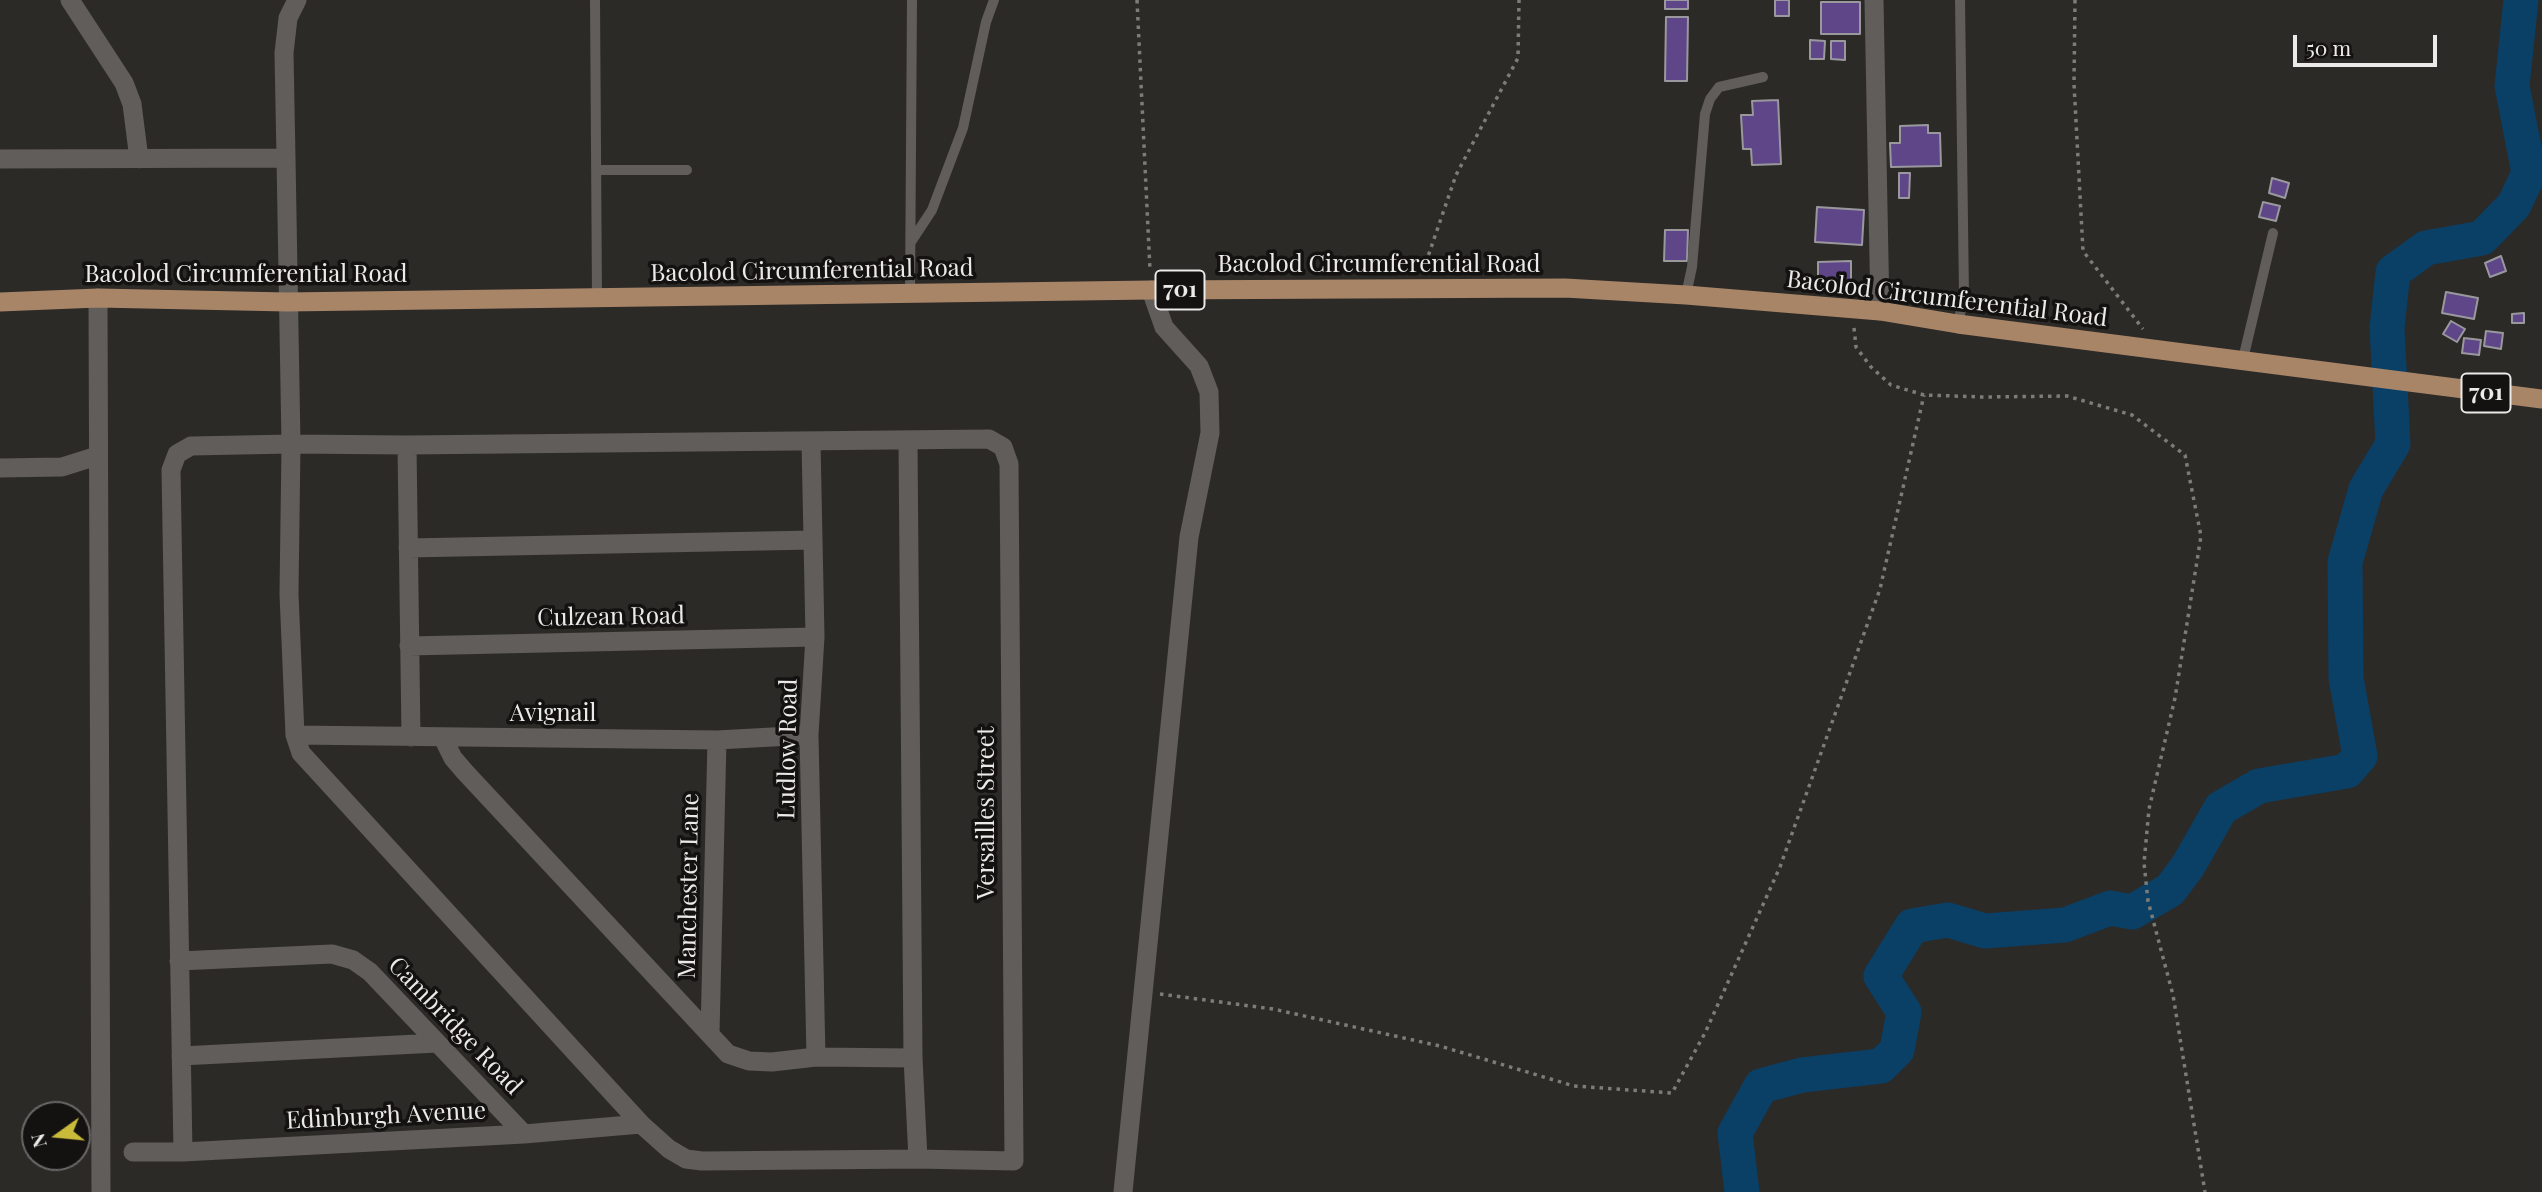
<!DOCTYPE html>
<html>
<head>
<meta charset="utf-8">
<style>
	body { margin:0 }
	#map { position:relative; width:2542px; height:1192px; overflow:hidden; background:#2c2a27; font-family:"Playfair Display",serif }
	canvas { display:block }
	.north { position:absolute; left:21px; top:1101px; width:70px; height:70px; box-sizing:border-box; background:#141211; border:2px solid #6a6867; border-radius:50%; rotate:255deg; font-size:19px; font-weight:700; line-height:28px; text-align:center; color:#eceae8 }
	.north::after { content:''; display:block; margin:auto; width:24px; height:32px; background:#c9ba3a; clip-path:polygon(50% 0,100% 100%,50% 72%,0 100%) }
	.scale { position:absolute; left:2293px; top:35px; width:144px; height:32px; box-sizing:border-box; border:4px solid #eceae8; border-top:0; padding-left:9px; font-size:21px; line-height:24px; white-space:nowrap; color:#eceae8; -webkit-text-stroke:5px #141211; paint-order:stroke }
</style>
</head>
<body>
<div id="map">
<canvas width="2542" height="1192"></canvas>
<div class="north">N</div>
<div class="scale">50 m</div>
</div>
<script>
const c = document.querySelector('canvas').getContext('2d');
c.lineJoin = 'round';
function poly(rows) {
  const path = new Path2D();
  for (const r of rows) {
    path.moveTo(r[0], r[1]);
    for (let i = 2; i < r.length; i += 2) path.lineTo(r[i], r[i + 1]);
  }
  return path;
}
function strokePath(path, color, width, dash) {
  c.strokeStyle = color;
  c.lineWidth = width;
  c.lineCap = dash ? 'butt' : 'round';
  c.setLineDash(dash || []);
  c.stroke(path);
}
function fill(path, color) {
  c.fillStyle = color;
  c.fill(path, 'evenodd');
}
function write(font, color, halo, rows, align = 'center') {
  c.font = font + ' "Playfair Display",serif';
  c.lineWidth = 7;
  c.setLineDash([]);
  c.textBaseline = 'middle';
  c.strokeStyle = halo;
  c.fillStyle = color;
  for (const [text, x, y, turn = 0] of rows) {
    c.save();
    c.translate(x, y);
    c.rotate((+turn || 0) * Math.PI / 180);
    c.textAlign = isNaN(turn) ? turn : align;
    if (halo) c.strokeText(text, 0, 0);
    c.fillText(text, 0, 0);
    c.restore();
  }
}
strokePath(poly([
	[1742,1192,1735,1133,1761,1086,1802,1075,1881,1066,1897,1050,1904,1012,1881,976,1912,926,1948,920,1985,931,2065,925,2110,908,2132,912,2170,890,2188,866,2221,808,2259,786,2347,771,2360,756,2346,678,2345,562,2366,489,2393,444,2387,328,2393,272,2426,248,2482,238,2514,205,2529,173,2512,86,2521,0]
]), '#0a3f66', 35);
const building = poly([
	[1665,0,1688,0,1688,9,1665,9,1665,0],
	[1775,0,1789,0,1789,16,1775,16,1775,0],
	[1821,2,1860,2,1860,34,1821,34,1821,2],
	[1666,17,1688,17,1687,81,1665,81,1666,17],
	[1810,40,1825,41,1824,59,1810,59,1810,40],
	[1831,41,1845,41,1845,60,1831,59,1831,41],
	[1778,100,1781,164,1752,165,1751,149,1743,149,1741,115,1753,115,1752,101,1778,100],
	[1928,125,1928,133,1940,133,1941,166,1891,167,1890,143,1900,143,1900,126,1928,125],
	[1899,173,1910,173,1909,198,1899,198,1899,173],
	[2272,178,2289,183,2285,198,2269,193,2272,178],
	[2263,202,2280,206,2276,221,2259,217,2263,202],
	[1817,207,1864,210,1862,245,1815,242,1817,207],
	[1665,230,1688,230,1687,261,1664,261,1665,230],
	[2501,256,2506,271,2490,277,2485,263,2501,256],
	[1851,261,1851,284,1818,286,1818,262,1851,261],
	[2446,292,2478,298,2474,319,2442,313,2446,292],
	[2524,313,2524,323,2512,323,2512,314,2524,313],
	[2451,321,2465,329,2457,342,2443,334,2451,321],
	[2486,331,2503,333,2501,349,2484,346,2486,331],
	[2464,338,2481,340,2479,355,2462,353,2464,338]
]);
fill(building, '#5f4689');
strokePath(building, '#99989c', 2);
strokePath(poly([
	[1137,0,1150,270],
	[2075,0,2074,84,2083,251,2143,329],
	[1423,271,1456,175,1518,58,1519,0],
	[1854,328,1856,347,1871,367,1891,385,1924,395,1983,397,2067,396,2132,415,2185,455,2201,536,2175,698,2149,809,2144,863,2148,901,2173,995,2205,1192],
	[1160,994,1273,1009,1440,1046,1574,1086,1672,1093,1705,1033,1780,867,1880,589,1924,395]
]), '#7e7c79', 3.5, [3.5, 5]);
strokePath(poly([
	[595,0,597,298],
	[596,170,687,170],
	[911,242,932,210,963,128,986,22,994,0],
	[910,295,912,0],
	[1686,295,1692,267,1705,114,1710,99,1719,87,1763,77],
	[1958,324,1964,295,1960,0],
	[2243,359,2273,233]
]), '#605d5a', 10);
strokePath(poly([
	[70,0,124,83,132,104,139,159],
	[1874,0,1880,311],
	[286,158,284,53,288,18,297,0],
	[0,159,286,158,291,444,289,594,295,735,301,753,641,1124,669,1149,686,1159,702,1161,918,1159,1014,1161,1009,464,1003,447,989,439,407,445,291,444,191,446,177,454,171,470,183,1152],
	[98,298,101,1192],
	[908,441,913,1058,918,1159],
	[811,442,815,637,809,735,816,1057],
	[407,445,411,737],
	[0,468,62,467,97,456],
	[408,548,813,540],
	[409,646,815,637],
	[295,735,717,740,809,735],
	[443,738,453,758,465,772,728,1054,749,1061,772,1062,816,1057,913,1058],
	[179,961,332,954,353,960,370,972,524,1134],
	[710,1033,717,740],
	[181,1056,437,1043],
	[133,1152,183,1152,524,1134,641,1124],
	[1123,1192,1189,537,1210,433,1209,392,1199,366,1164,327,1151,290]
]), '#605d5a', 19);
strokePath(poly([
	[0,302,98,298,287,302,1151,290,1565,288,1686,295,1880,311,1958,324,2542,399]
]), '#a98568', 19);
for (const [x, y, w] of [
	[1180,290,49],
	[2486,393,49]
]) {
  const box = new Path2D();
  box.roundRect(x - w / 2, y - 19.5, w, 39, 5);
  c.fillStyle = '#141211';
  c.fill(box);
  strokePath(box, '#eceae8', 2);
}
write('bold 23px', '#eceae8', null, [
	["701",1180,290],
	["701",2486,393]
]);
write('24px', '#eceae8', '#141211', [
	["Bacolod Circumferential Road",1379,265],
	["Bacolod Circumferential Road",812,271,-1],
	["Bacolod Circumferential Road",246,275],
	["Bacolod Circumferential Road",1947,299,7],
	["Culzean Road",611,617,-1],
	["Avignail",553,714],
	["Ludlow Road",788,749,-89],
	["Versailles Street",987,813,-90],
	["Manchester Lane",689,886,-89],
	["Cambridge Road",455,1026,46],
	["Edinburgh Avenue",386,1116,-3]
]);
</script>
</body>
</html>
